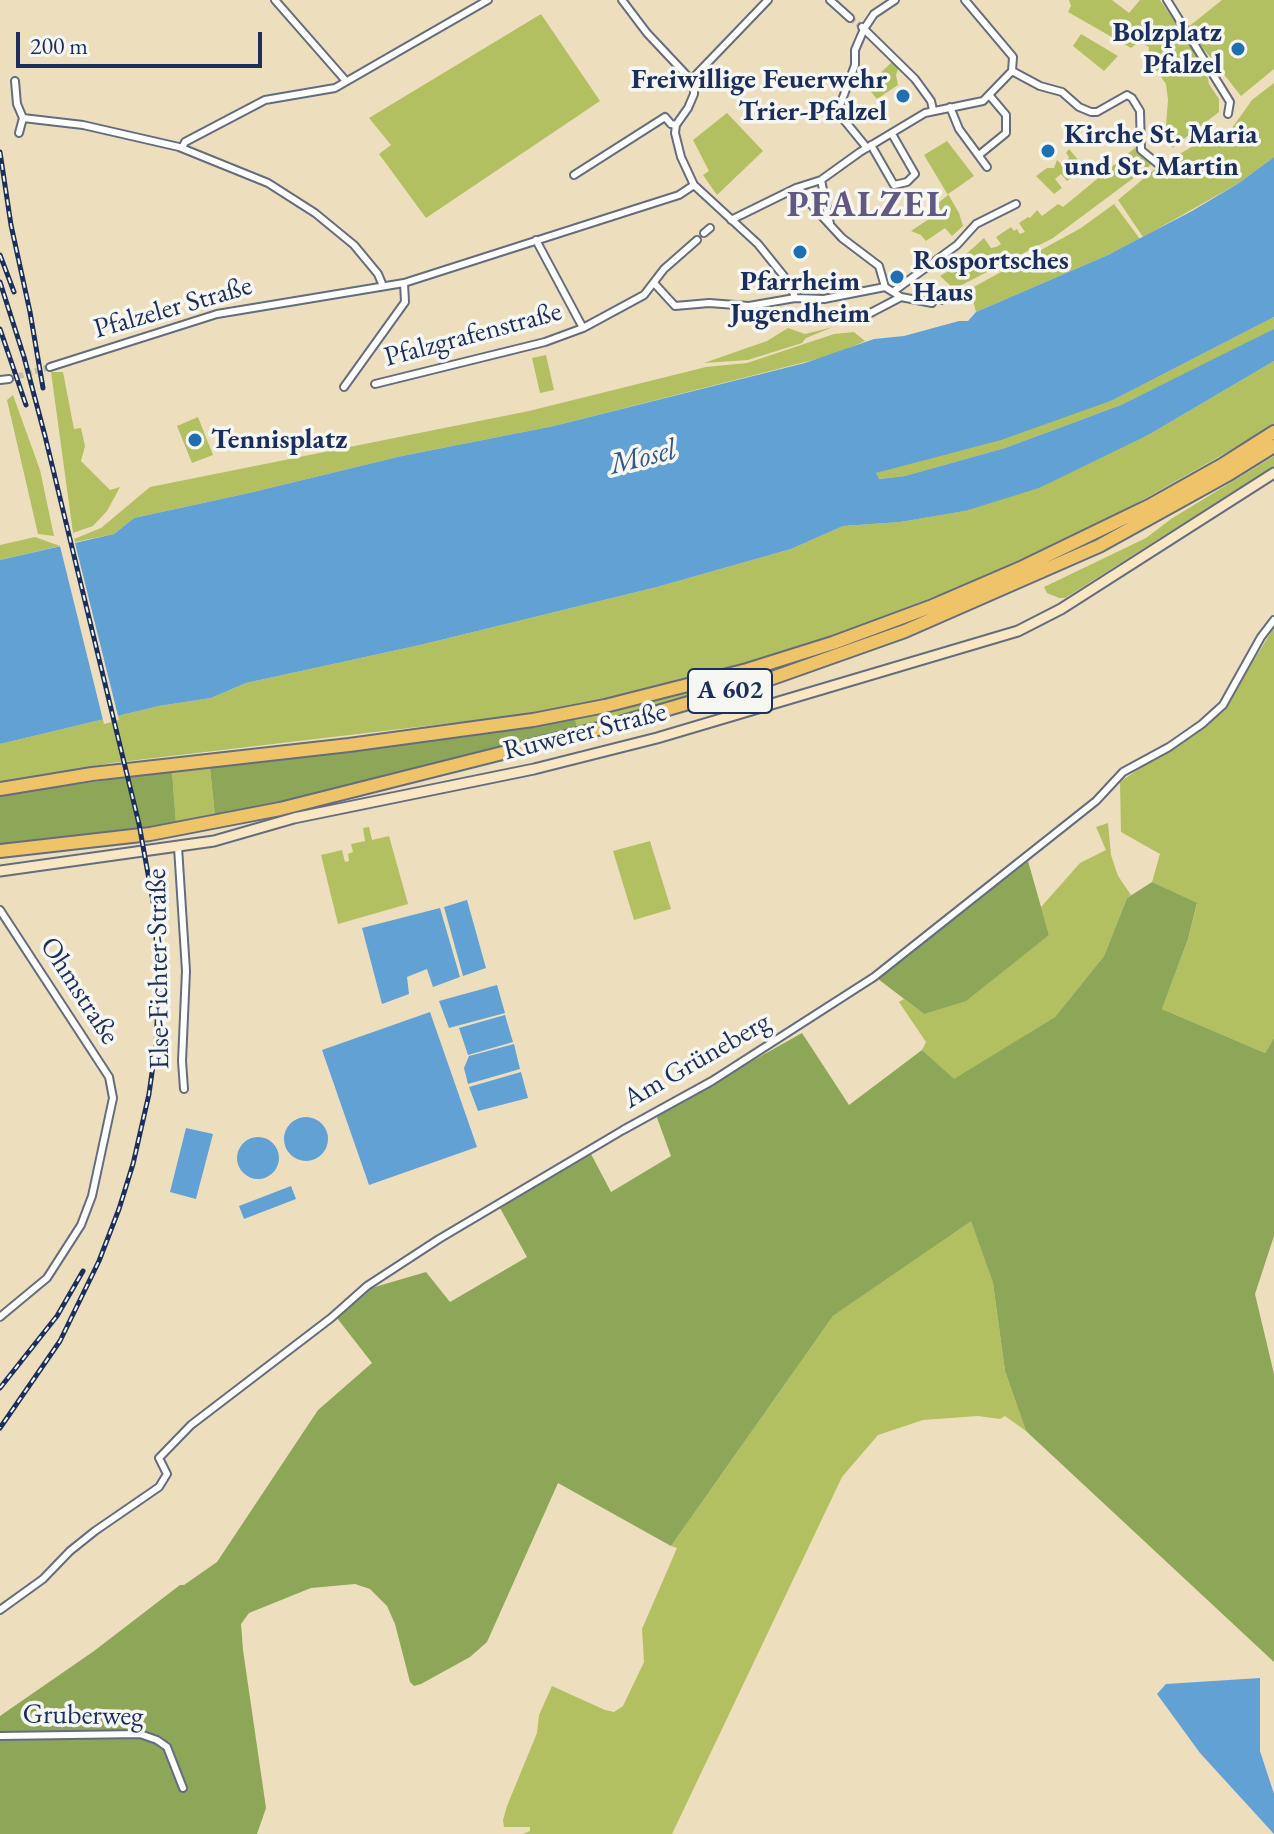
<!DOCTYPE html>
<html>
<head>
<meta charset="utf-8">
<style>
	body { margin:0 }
	#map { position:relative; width:1274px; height:1834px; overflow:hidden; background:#eddfbd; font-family:"EB Garamond",serif }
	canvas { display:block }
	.scale { position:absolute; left:16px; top:32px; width:246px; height:36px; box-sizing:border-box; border:4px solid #1b2f5e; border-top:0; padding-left:10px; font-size:24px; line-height:28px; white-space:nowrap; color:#1b2f5e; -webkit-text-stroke:6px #f6f6f2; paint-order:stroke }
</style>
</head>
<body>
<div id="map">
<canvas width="1274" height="1834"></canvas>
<div class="scale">200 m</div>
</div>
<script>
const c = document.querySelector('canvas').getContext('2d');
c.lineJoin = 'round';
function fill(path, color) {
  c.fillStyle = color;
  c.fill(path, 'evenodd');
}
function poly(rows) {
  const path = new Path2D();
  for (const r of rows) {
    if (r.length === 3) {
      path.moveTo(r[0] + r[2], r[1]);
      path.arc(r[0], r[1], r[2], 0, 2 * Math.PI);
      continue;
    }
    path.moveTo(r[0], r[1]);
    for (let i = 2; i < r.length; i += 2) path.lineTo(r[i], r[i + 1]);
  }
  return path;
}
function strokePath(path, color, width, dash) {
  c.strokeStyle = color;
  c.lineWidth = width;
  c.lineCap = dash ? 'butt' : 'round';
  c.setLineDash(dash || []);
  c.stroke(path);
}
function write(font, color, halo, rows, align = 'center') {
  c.font = font + ' "EB Garamond",serif';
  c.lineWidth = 7;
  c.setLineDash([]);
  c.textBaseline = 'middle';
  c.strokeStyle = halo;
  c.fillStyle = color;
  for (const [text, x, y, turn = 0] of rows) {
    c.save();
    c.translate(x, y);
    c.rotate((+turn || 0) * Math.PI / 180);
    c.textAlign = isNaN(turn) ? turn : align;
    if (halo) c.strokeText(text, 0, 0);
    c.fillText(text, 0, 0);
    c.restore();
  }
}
fill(poly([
	[1069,0,1112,0,1129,13,1140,0,1160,0,1205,66,1209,84,1219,99,1219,112,1172,148,1171,135,1166,126,1168,100,1166,84,1148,59,1149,47,1139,42,1131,48,1068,12,1071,6],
	[1222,0,1274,0,1274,69,1241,96,1187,28],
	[541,14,600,101,426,218,379,154,391,145,369,118],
	[1081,34,1118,56,1104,71,1073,46],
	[892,62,898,69,896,75,898,85,877,99,862,81,871,74,876,77],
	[1274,83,1274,157,1239,183,1143,237,1118,200,1155,169,1206,138,1232,128,1252,100],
	[727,113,763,151,717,195,703,175,709,171,693,140],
	[947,141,974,176,948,194,959,213,963,226,952,236,945,228,926,241,921,235,911,231,941,211,937,204,948,195,924,155],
	[1136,147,1151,165,1053,238,954,289,940,276,954,268,953,266,984,238,991,248,996,247,1001,244,996,237,1011,227,1014,231,1017,229,1020,234,1025,232,1019,223,1028,217,1030,218,1037,210,1042,216,1058,204,1063,207],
	[1069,149,1085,168,1067,181,1061,174,1055,179,1062,188,1054,194,1036,176,1047,168,1054,168,1057,160,1061,164,1067,162,1069,157,1066,153],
	[1114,204,1140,239,1108,255,976,312,970,289,1081,228],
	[1274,317,1274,329,1259,338,1121,405,1005,448,905,476,878,479,876,473,1113,400],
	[833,327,806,338,802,343,748,360,704,363,767,341,788,328,805,334],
	[854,332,865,341,833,355,554,426,402,456,249,493,134,518,114,534,75,542,74,539,101,528,150,487,529,411,706,367,747,363,834,334],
	[546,355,554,390,540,393,532,358],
	[1274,361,1274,425,1268,429,1100,524,991,575,803,647,721,672,598,702,537,713,112,763,0,783,0,744,159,706,211,698,246,683,420,645,657,587,791,549,843,526,900,522,965,511,1150,434],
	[51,372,63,372,74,429,81,428,85,446,81,461,110,490,120,487,107,511,93,526,73,533],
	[13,395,40,470,54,536,38,534,7,400],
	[198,417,213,455,192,463,177,426],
	[1274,456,1274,466,1065,598,1059,598,1047,593,1044,587,1146,538,1171,519],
	[35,537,60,546,0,560,0,545],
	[1274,627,1274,1038,1265,1053,1162,1009,1188,939,1197,904,1152,882,1160,854,1121,832,1120,782,1224,709],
	[760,672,760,677,577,729,575,718,673,696],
	[210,768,215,816,176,823,172,771],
	[1108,823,1111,855,1118,876,1131,895,1127,898,1104,956,1055,1017,954,1080,922,1050,926,1042,899,1002,904,999,924,1014,1049,935,1041,907,1080,863,1106,850,1096,827],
	[369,827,372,840,389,836,408,904,338,924,321,855,342,850,345,862,349,861,348,854,353,852,351,844,365,841,363,828],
	[650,841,671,909,634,920,613,851],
	[971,1220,993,1283,1005,1371,1026,1431,1005,1416,1000,1419,978,1416,923,1420,878,1435,842,1477,672,1834,523,1834,530,1831,530,1827,504,1827,503,1820,507,1806,537,1733,539,1715,552,1686,605,1710,614,1712,623,1706,644,1662,642,1629,677,1548,671,1546,833,1316]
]), '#b2c062');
fill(poly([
	[575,718,577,729,295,799,215,816,210,768,502,730],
	[172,771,176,823,0,845,0,795],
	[1028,861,1049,935,966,1001,924,1014,878,979],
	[1152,882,1197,903,1188,939,1162,1009,1265,1053,1274,1038,1274,1236,1255,1294,1274,1374,1274,1662,1026,1431,1005,1371,993,1283,971,1221,833,1316,671,1546,558,1483,487,1642,470,1657,421,1684,414,1686,410,1682,395,1624,387,1606,370,1589,355,1584,311,1588,249,1613,241,1624,243,1650,266,1808,257,1834,0,1834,0,1716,94,1651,180,1585,184,1585,217,1562,318,1410,372,1363,337,1318,368,1289,426,1272,450,1302,527,1257,500,1208,591,1154,611,1192,671,1156,656,1115,802,1033,849,1105,922,1050,954,1079,1055,1017,1104,956,1127,898]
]), '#8da658');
fill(poly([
	[1274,157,1274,317,1113,400,1001,440,876,473,879,479,905,476,1005,448,1121,405,1274,329,1274,361,1150,434,1039,488,965,511,900,522,843,526,791,549,657,587,420,645,246,683,211,698,159,706,0,744,0,560,114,534,134,518,249,493,402,456,554,426,805,363,874,339,904,336,959,321,968,321,976,312,1108,255,1192,211,1239,183],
	[467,900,486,968,463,976,444,907],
	[440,908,460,977,433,987,427,969,407,977,409,994,382,1004,362,928],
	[497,985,505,1013,449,1028,439,1001],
	[430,1012,477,1147,369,1185,322,1050],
	[505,1015,513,1042,468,1055,459,1028],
	[514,1044,520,1069,468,1084,464,1068,469,1056],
	[521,1072,528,1098,478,1111,469,1087],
	[306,1139,22],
	[186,1128,213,1134,196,1199,170,1192],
	[258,1158,21],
	[291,1186,296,1199,244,1219,239,1206],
	[1260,1678,1260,1751,1274,1794,1274,1834,1200,1753,1157,1694,1166,1684]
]), '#62a1d4');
fill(poly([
	[74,539,119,720,104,724,59,542]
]), '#eddfbd');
strokePath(poly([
	[850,18,862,27],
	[9,379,50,367]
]), '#c3bcaa', 6, [6, 3]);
const minor = poly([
	[275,0,346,81],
	[622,0,647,33,694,83,694,94,688,108,676,125,675,133,681,157,694,185,758,244,791,285,795,298,824,299,885,287,901,297],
	[830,0,850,18],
	[965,0,1013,57,1012,71],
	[1167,0,1230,102,1228,114],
	[862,27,915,79,931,101,933,110],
	[1012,71,1040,86,1062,92,1079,107,1091,112,1097,112,1127,95,1132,98,1140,111,1141,150,1158,164],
	[692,79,768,0],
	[15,81,17,104,23,118,19,133],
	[950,107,959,129,987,167],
	[23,118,83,125,179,147,268,183,315,213,354,245,378,274,383,286],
	[871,145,894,185,907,182,915,174,892,134],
	[182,148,185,142,265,100,335,88,488,0],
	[867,148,840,115,839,108,855,65,855,50,864,29,874,14,895,0],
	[979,155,1006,133,1006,115,990,96],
	[574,175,665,117,671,124,676,125],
	[821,180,830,224],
	[796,188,842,238,879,266,885,287],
	[731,220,796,188,821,180,860,152,925,113,983,101,1012,71],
	[704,233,710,228],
	[536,240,583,328,644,295,664,269,697,240],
	[654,283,675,306,709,303,749,306,795,298],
	[894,291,957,245,976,224,1016,204],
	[942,300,955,292],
	[857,320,901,297,932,303],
	[50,367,217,314,404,283,632,210,679,195,694,185],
	[0,380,9,379],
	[375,384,545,342,583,328],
	[344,387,405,302,404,283],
	[178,847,186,971,182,1061,184,1089],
	[0,910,109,1077,113,1098,92,1196,81,1225,47,1278,0,1317],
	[0,1610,43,1579,70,1551,95,1531,159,1487,167,1474,159,1458,191,1425,331,1318,367,1286,439,1239,623,1130,712,1081,874,977,1096,801,1123,772,1169,747,1202,724,1223,705,1261,637,1274,620],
	[0,1736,140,1734,157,1740,167,1747,183,1788]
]);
const secondary = poly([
	[0,871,214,841,294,818,534,769,657,738,1018,631,1061,609,1274,473]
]);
const motorway = poly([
	[0,789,92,774,349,745,533,720,605,706,747,670,833,643,930,607,1023,567,1149,506,1222,465,1274,432],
	[0,851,150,834,280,809,606,727,764,681,905,631,1099,546,1229,474,1274,446]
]);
strokePath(minor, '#646d7f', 10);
strokePath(secondary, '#646d7f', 13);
strokePath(motorway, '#646d7f', 16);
strokePath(minor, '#fff', 6);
strokePath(secondary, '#f9e7c3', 9);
strokePath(motorway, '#efc469', 12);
const rail = poly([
	[0,152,11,225,30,312,43,388],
	[0,255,14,292],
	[0,282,24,357,45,436,139,824,154,907,159,984,156,1044,149,1094,133,1164,119,1209,99,1261,60,1341,0,1428],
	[0,329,26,405],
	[0,1388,57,1316,83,1271]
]);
strokePath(rail, '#1b2f5e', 5);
strokePath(rail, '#f6f6f2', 2, [6]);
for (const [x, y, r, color] of [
	[1238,49,8,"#1f6fb2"],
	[903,96,8,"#1f6fb2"],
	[1048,151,8,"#1f6fb2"],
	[800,252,8,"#1f6fb2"],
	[897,277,8,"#1f6fb2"],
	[195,440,8,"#1f6fb2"]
]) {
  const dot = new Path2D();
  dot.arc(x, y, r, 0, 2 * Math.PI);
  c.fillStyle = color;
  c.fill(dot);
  strokePath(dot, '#f6f6f2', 3);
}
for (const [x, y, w] of [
	[730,691,84]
]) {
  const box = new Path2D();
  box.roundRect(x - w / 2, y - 22, w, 44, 6);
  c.fillStyle = '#f6f6f2';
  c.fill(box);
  strokePath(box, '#1b2f5e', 2);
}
write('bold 26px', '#1b2f5e', null, [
	["A 602",730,691]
]);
write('bold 28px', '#1b2f5e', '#f6f6f2', [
	["Bolzplatz",1222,33,"right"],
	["Pfalzel",1222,65,"right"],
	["Freiwillige Feuerwehr",887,80,"right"],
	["Trier-Pfalzel",887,112,"right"],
	["Kirche St. Maria",1064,135],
	["und St. Martin",1064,167],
	["Rosportsches",913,261],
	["Haus",913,293],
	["Pfarrheim",800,282,"center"],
	["Jugendheim",800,314,"center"],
	["Tennisplatz",211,440]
], 'left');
write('28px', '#1b2f5e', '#f6f6f2', [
	["Pfalzeler Straße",173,308,-16],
	["Pfalzgrafenstraße",473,335,-15],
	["Ruwerer Straße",585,732,-14],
	["Else-Fichter-Straße",159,969,-91],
	["Ohmstraße",79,991,57],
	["Am Grüneberg",697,1061,-30],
	["Gruberweg",83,1716,1]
]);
write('italic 30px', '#345787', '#f6f6f2', [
	["Mosel",643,458,-14]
]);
c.letterSpacing = '2px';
write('bold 36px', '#625983', '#f6f6f2', [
	["PFALZEL",868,206]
]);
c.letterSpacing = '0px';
</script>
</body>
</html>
